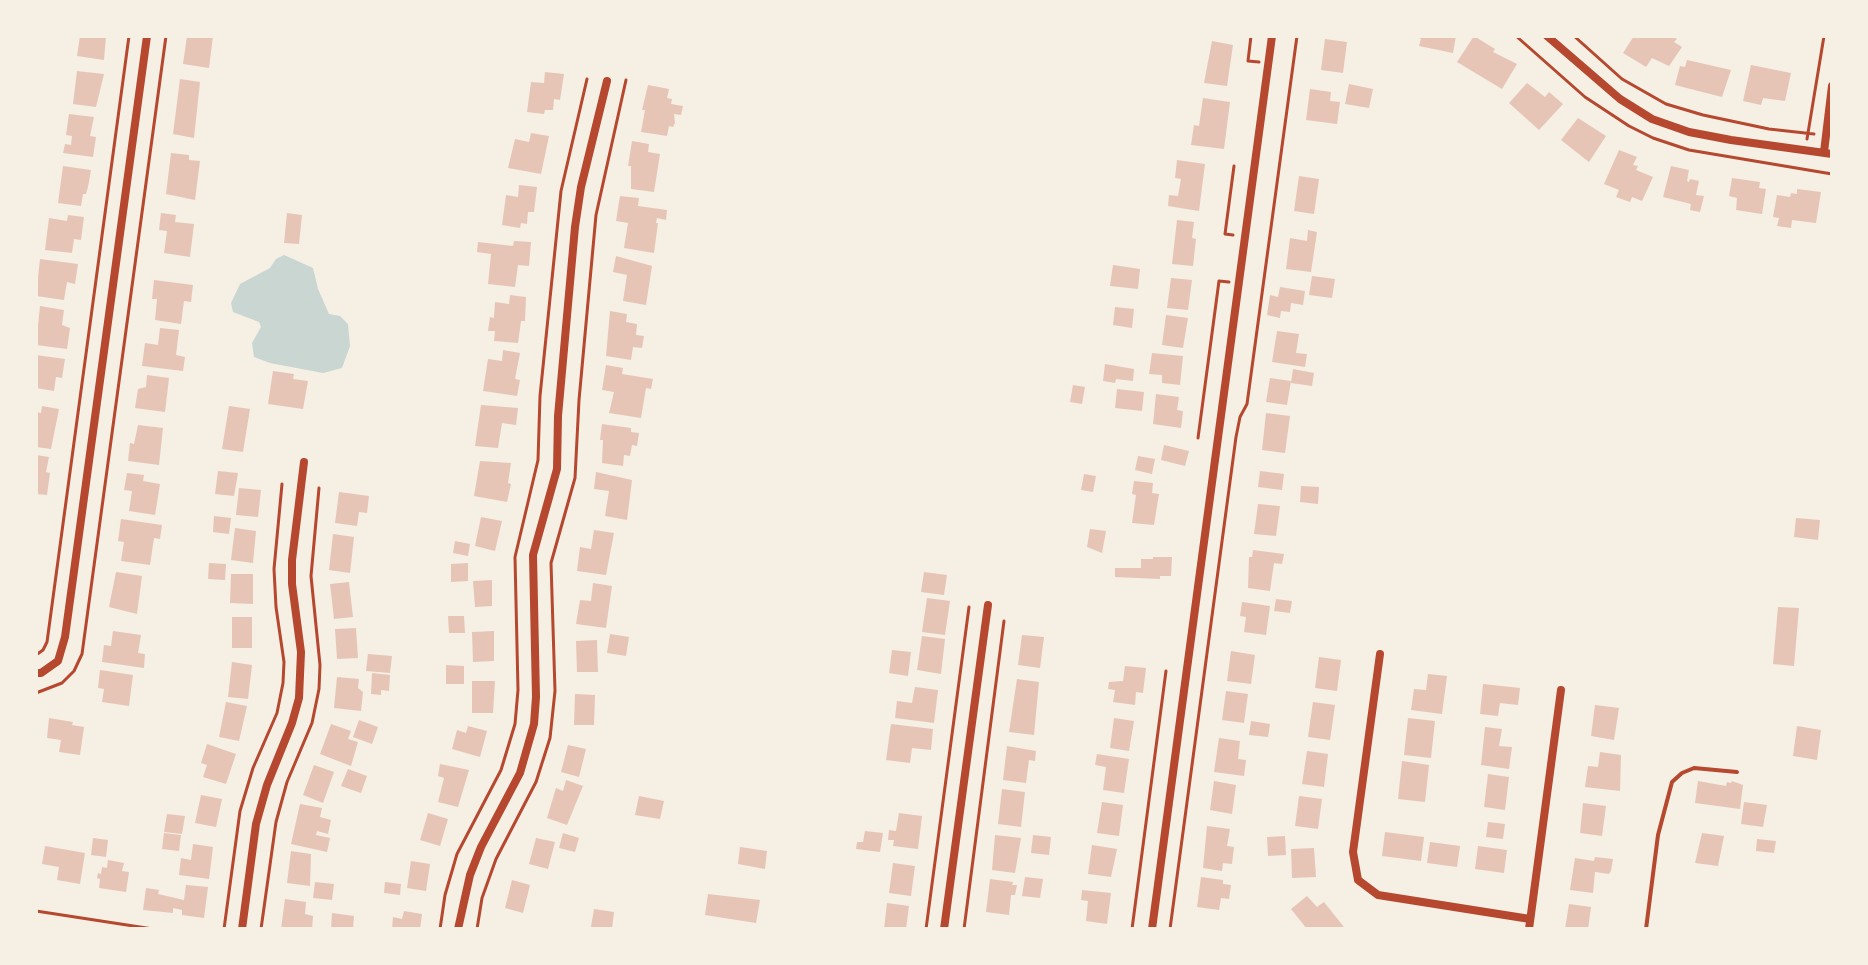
<!DOCTYPE html>
<html>
<head>
<meta charset="utf-8">
<style>
	body { margin:0 }
	#map { position:relative; width:1868px; height:965px; overflow:hidden; background:#f6efe4; font-family:"Varela Round",sans-serif }
	canvas { display:block }
	.frame { position:absolute; inset:0; border:38px solid #f6efe4; pointer-events:none }
</style>
</head>
<body>
<div id="map">
<canvas width="1868" height="965"></canvas>
<div class="frame"></div>
</div>
<script>
const c = document.querySelector('canvas').getContext('2d');
c.lineJoin = 'round';
function fill(path, color) {
  c.fillStyle = color;
  c.fill(path, 'evenodd');
}
function poly(rows) {
  const path = new Path2D();
  for (const r of rows) {
    path.moveTo(r[0], r[1]);
    for (let i = 2; i < r.length; i += 2) path.lineTo(r[i], r[i + 1]);
  }
  return path;
}
function strokePath(path, color, width, dash) {
  c.strokeStyle = color;
  c.lineWidth = width;
  c.lineCap = dash ? 'butt' : 'round';
  c.setLineDash(dash || []);
  c.stroke(path);
}
fill(poly([
	[284,255,313,268,318,289,329,314,340,316,348,324,350,346,342,368,323,373,270,363,254,357,252,343,261,327,259,322,233,312,231,303,240,284,270,268,276,259]
]), '#c9d6d2');
fill(poly([
	[80,36,106,36,104,60,77,56],
	[187,36,213,36,209,68,183,64],
	[1415,36,1456,36,1453,53,1419,46,1421,39],
	[1474,36,1495,49,1493,52,1517,64,1502,89,1457,62],
	[1634,36,1672,36,1677,39,1674,42,1682,47,1669,66,1652,58,1646,67,1623,53],
	[1325,39,1347,42,1343,73,1321,70],
	[1212,41,1233,45,1227,86,1204,83],
	[1687,60,1731,70,1722,97,1675,85,1680,66,1685,67],
	[1751,65,1791,73,1785,101,1763,98,1761,105,1743,101],
	[77,71,104,74,96,107,73,104],
	[545,72,564,74,560,100,554,99,553,110,545,110,544,114,527,112,531,82,544,83],
	[180,79,200,82,194,138,173,134],
	[1527,83,1545,97,1549,92,1563,104,1539,130,1509,103],
	[1349,84,1373,89,1369,108,1345,104],
	[648,85,669,89,667,98,672,99,671,104,683,106,681,115,674,114,675,123,673,127,669,126,667,136,641,132,645,110,642,110],
	[1310,89,1331,92,1330,101,1340,102,1337,124,1306,120],
	[1203,98,1230,102,1224,149,1191,145,1194,125,1199,126],
	[69,114,94,117,90,136,96,137,93,157,63,153,65,144,71,145,72,136,66,135],
	[1578,118,1606,136,1589,162,1561,140],
	[531,133,549,136,541,174,508,168,515,139,529,142],
	[632,141,649,144,648,152,660,154,654,192,631,189,631,166,628,166],
	[1619,150,1637,157,1633,165,1638,166,1636,170,1653,177,1642,201,1632,197,1630,202,1616,197,1619,190,1604,184],
	[171,153,189,155,189,160,200,161,195,200,166,194],
	[1177,160,1205,164,1199,211,1168,206,1169,195,1178,196,1181,179,1175,178],
	[63,166,91,170,88,187,86,194,83,194,81,206,58,203],
	[1671,166,1689,170,1687,181,1689,182,1690,179,1699,181,1696,195,1704,196,1700,212,1690,210,1691,204,1663,197],
	[1299,176,1319,179,1314,214,1294,211],
	[1732,178,1760,182,1759,188,1766,189,1762,214,1736,210,1737,198,1729,196],
	[519,185,537,187,534,212,528,212,527,224,521,223,520,228,502,225,506,195,518,197],
	[1797,189,1821,192,1816,223,1792,220,1791,228,1777,226,1779,218,1773,217,1777,195,1790,197,1791,193,1797,194],
	[620,196,639,198,638,206,667,210,666,220,657,218,656,223,658,223,654,253,624,248,628,223,616,221],
	[161,213,176,215,175,222,194,224,190,257,164,253,167,231,159,230],
	[287,213,302,215,299,244,284,243],
	[68,215,84,217,81,240,74,239,72,253,45,250,49,218,67,221],
	[1177,220,1194,222,1192,238,1196,239,1193,266,1172,264],
	[1308,230,1317,232,1311,272,1286,269,1290,238,1307,241],
	[514,241,531,242,529,266,518,265,515,287,488,284,491,254,477,252,478,242,513,246],
	[616,256,652,266,646,305,623,301,627,275,613,272],
	[40,259,78,264,75,284,67,282,64,300,36,296],
	[1113,265,1140,269,1138,289,1110,286],
	[1312,276,1335,279,1332,298,1309,295],
	[1171,278,1192,280,1188,310,1167,308],
	[154,280,193,285,191,302,184,301,181,324,155,320,157,299,152,299],
	[1280,287,1305,291,1303,305,1291,303,1290,312,1281,311,1280,318,1267,315,1270,295,1278,297],
	[510,295,526,297,525,321,521,321,518,343,494,341,495,331,488,331,490,317,494,318,495,302,509,304],
	[40,306,64,310,62,325,70,328,67,349,36,345],
	[1115,307,1134,309,1132,328,1113,325],
	[610,311,627,314,626,322,637,324,636,335,644,336,642,348,633,347,631,360,606,356],
	[1166,315,1188,318,1183,348,1162,345],
	[160,328,179,330,176,355,185,357,183,371,142,366,145,343,158,345],
	[1277,331,1299,334,1296,353,1307,354,1305,367,1272,362],
	[503,350,520,353,515,379,520,380,517,396,483,391,488,359,502,361],
	[1152,353,1183,356,1180,385,1162,383,1162,375,1149,374],
	[36,355,65,359,62,378,56,377,54,391,36,388],
	[1105,364,1134,369,1133,381,1116,379,1115,383,1103,381],
	[606,365,623,368,622,374,653,379,651,389,646,388,641,418,609,413,614,392,602,390],
	[1293,369,1314,373,1312,386,1291,383],
	[273,371,294,374,293,379,308,381,303,409,268,404],
	[147,375,169,378,165,412,135,408,138,389,146,387],
	[1270,378,1291,381,1287,405,1266,402],
	[1073,385,1085,387,1082,404,1070,402],
	[1117,389,1144,392,1142,411,1115,408],
	[1156,394,1179,397,1177,410,1183,411,1181,428,1153,424],
	[481,405,518,408,516,425,502,423,498,448,475,446],
	[42,406,59,409,51,449,36,447,36,412,41,413],
	[229,406,250,409,243,452,222,449],
	[1266,413,1290,416,1285,453,1262,450],
	[602,424,631,428,631,432,639,433,637,446,632,445,630,456,624,455,623,466,602,463,603,440,600,440],
	[138,425,163,428,159,465,128,461,130,443,134,444],
	[1164,445,1189,451,1185,466,1161,460],
	[36,455,49,457,46,472,50,473,47,495,36,494],
	[1138,456,1155,459,1152,474,1135,470],
	[480,461,511,463,508,483,511,484,507,502,474,496],
	[218,471,238,473,234,496,215,494],
	[1260,471,1284,474,1282,490,1258,487],
	[596,472,632,480,627,520,605,516,609,491,594,489],
	[127,473,144,475,143,481,160,484,155,515,129,511,132,491,124,490],
	[1084,474,1096,476,1093,492,1081,490],
	[1134,481,1153,483,1152,493,1159,494,1154,525,1132,523,1136,495,1132,494],
	[1301,486,1319,487,1318,504,1300,502],
	[239,488,261,490,258,517,236,515],
	[339,492,369,496,367,513,359,512,357,526,335,523],
	[1258,504,1280,506,1276,536,1254,534],
	[214,516,231,518,229,534,213,532],
	[481,517,502,521,495,551,475,546],
	[1796,518,1820,520,1818,540,1794,537],
	[121,519,162,525,160,539,154,538,150,565,121,561,124,542,118,541],
	[235,528,256,531,253,563,231,560],
	[1090,529,1106,531,1102,553,1087,547],
	[594,530,614,533,606,575,577,571,580,547,591,549],
	[333,534,354,537,350,573,329,570],
	[455,541,470,544,468,556,453,553],
	[1253,550,1284,554,1282,564,1274,563,1270,591,1248,588,1249,557,1252,557],
	[1153,557,1172,557,1171,576,1160,576,1160,579,1115,577,1115,568,1141,568,1141,559,1153,559],
	[209,563,226,564,225,580,208,579],
	[468,563,468,581,451,582,451,564],
	[116,572,142,576,137,614,109,607],
	[924,572,947,575,944,595,921,592],
	[231,574,253,574,253,604,230,603],
	[492,580,492,606,475,607,473,581],
	[349,582,353,617,334,619,330,584],
	[593,583,612,586,606,628,576,624,580,600,591,601],
	[927,598,950,601,945,635,922,632],
	[1276,599,1292,601,1290,613,1274,611],
	[1242,602,1270,606,1266,635,1244,632,1246,617,1240,616],
	[1778,607,1799,608,1794,666,1773,664],
	[448,616,464,616,465,633,449,633],
	[232,617,252,617,252,648,232,648],
	[356,628,358,658,337,659,335,629],
	[113,631,141,635,138,653,145,654,144,668,102,662,104,645,111,646],
	[494,631,494,661,473,662,472,632],
	[610,634,629,637,626,656,607,653],
	[1022,635,1044,637,1040,668,1018,665],
	[922,636,945,639,941,674,917,670],
	[597,640,598,672,577,672,576,641],
	[892,650,911,652,908,676,889,673],
	[1231,651,1255,655,1251,684,1227,681],
	[368,654,392,656,390,673,366,671],
	[1319,657,1341,660,1337,691,1315,688],
	[232,662,252,665,248,699,228,697],
	[446,665,464,666,464,684,446,684],
	[1125,666,1146,668,1143,693,1136,692,1135,705,1113,702,1115,690,1108,689,1109,682,1123,681],
	[100,670,133,675,129,706,102,702,104,689,98,688],
	[372,673,390,675,389,691,381,690,381,695,371,694],
	[1428,674,1447,676,1442,714,1411,710,1414,689,1426,690],
	[337,677,359,679,358,688,363,692,361,711,334,708],
	[1017,679,1039,682,1034,735,1009,732],
	[472,681,495,681,493,713,472,713],
	[1483,684,1520,688,1518,705,1500,703,1498,716,1480,714],
	[915,687,938,690,934,723,895,718,897,701,912,703],
	[1226,691,1248,694,1244,723,1222,720],
	[575,694,595,695,594,725,574,725],
	[226,702,247,706,239,741,219,737],
	[1313,702,1335,705,1330,740,1308,737],
	[1595,705,1619,708,1614,740,1591,736],
	[49,718,73,722,72,725,84,727,80,755,59,752,61,740,47,738],
	[1114,718,1134,721,1129,751,1110,748],
	[1408,718,1435,721,1431,758,1404,755],
	[359,720,378,727,372,744,353,737],
	[1251,721,1270,724,1268,737,1249,735],
	[331,724,351,731,348,739,358,742,351,766,320,754],
	[891,724,933,729,931,750,912,748,910,763,886,760],
	[468,726,487,731,480,757,452,749,457,730,466,733],
	[1797,726,1821,730,1817,760,1793,756],
	[1485,727,1502,729,1499,746,1512,747,1509,769,1481,765],
	[1219,738,1240,741,1238,759,1246,760,1244,776,1214,772],
	[207,744,236,754,226,784,203,777,207,765,201,763],
	[568,745,586,749,579,777,561,772],
	[1007,746,1036,751,1035,761,1029,760,1026,783,1003,780],
	[1307,751,1328,754,1324,787,1302,784],
	[1600,752,1621,755,1620,791,1585,787,1588,766,1598,767],
	[1097,754,1129,759,1124,793,1103,790,1106,767,1095,765],
	[1402,761,1429,765,1425,802,1398,799],
	[440,764,469,770,458,807,438,802,444,778,438,776],
	[314,765,334,772,323,803,303,795],
	[348,769,367,776,361,793,341,786],
	[1488,774,1509,777,1505,810,1484,807],
	[566,780,583,786,567,825,547,818,556,788,563,791],
	[1214,781,1236,785,1232,814,1210,810],
	[1698,781,1726,786,1727,782,1731,783,1732,781,1743,785,1740,809,1695,803],
	[1002,789,1025,792,1021,827,998,824],
	[201,795,222,799,216,827,195,823],
	[639,796,664,801,660,819,635,815],
	[1299,796,1322,799,1318,829,1295,826],
	[1102,802,1123,805,1119,836,1097,833],
	[1744,802,1767,805,1763,827,1741,824],
	[1583,803,1606,806,1602,836,1580,833],
	[300,804,322,808,320,817,331,820,328,834,317,831,316,835,330,838,327,852,291,844],
	[428,813,448,819,440,846,420,840],
	[899,813,922,816,918,849,893,846,894,840,888,840,889,830,896,831],
	[167,814,185,816,182,834,164,832],
	[1488,822,1505,824,1503,839,1486,837],
	[1207,826,1230,829,1227,846,1234,847,1232,864,1223,863,1222,871,1203,868],
	[865,831,883,833,880,852,856,849,857,842,863,842],
	[1385,832,1424,837,1421,861,1382,856],
	[164,833,181,835,179,851,162,849],
	[563,833,579,838,575,852,559,848],
	[1702,833,1724,836,1718,866,1695,863],
	[995,835,1021,838,1015,873,992,870],
	[1033,835,1051,837,1049,855,1031,853],
	[1285,836,1286,855,1268,856,1267,837],
	[93,838,108,840,106,857,91,855],
	[536,838,555,842,548,869,529,864],
	[1757,839,1776,841,1774,853,1756,851],
	[1430,842,1460,846,1457,867,1427,863],
	[193,844,213,847,209,879,179,875,181,858,191,860],
	[1092,845,1117,849,1111,877,1088,874],
	[45,846,85,853,80,884,57,880,59,867,42,864],
	[1478,846,1507,850,1504,873,1475,869],
	[740,847,767,851,765,869,738,864],
	[1314,848,1316,877,1292,878,1291,849],
	[291,851,311,854,310,886,287,883],
	[1595,857,1613,859,1611,871,1609,874,1595,872,1593,893,1570,890,1575,858,1594,861],
	[108,860,124,863,122,871,129,872,126,892,99,888,100,879,97,878,98,873,101,874,102,867,107,868],
	[411,861,430,864,426,891,407,888],
	[893,863,915,866,911,896,889,893],
	[1025,877,1043,879,1040,898,1022,896],
	[1201,877,1223,880,1223,884,1231,885,1229,899,1221,898,1219,910,1197,907],
	[990,879,1013,882,1012,885,1017,885,1015,895,1011,895,1009,915,986,912],
	[512,880,530,885,523,913,505,908],
	[315,882,334,884,332,900,313,898],
	[385,882,401,884,400,895,384,893],
	[186,885,208,887,204,918,182,915,182,910,173,908,173,913,143,910,146,888,159,890,158,894,184,900],
	[1082,890,1111,893,1107,924,1086,921,1088,901,1081,900],
	[708,894,760,900,756,923,705,915],
	[1307,896,1317,907,1324,902,1344,927,1307,929,1291,909],
	[285,899,306,902,305,914,313,916,312,929,281,929],
	[887,903,909,906,906,929,884,929],
	[1569,904,1591,907,1588,929,1565,929],
	[594,909,614,912,612,929,591,927],
	[404,911,422,914,420,929,392,929,393,917,402,919],
	[332,913,354,916,353,929,331,929]
]), '#e6c5b7');
strokePath(poly([
	[1251,36,1248,61,1259,62],
	[1516,36,1585,97,1629,126,1653,138,1689,150,1832,174],
	[1574,36,1622,79,1666,104,1703,115,1769,129,1814,134],
	[1807,139,1824,36],
	[1233,235,1225,234,1234,166],
	[1198,438,1219,281,1229,282],
	[36,655,43,650,47,642,129,36],
	[36,693,62,683,74,671,82,654,166,36],
	[36,911,153,929],
	[224,929,240,811,253,768,277,713,283,683,284,662,276,607,274,569,282,484],
	[261,929,276,822,287,782,312,723,319,689,320,665,311,576,319,488],
	[440,929,445,895,457,854,501,770,515,724,518,690,515,557,538,460,540,396,561,191,587,79],
	[477,929,482,898,496,859,536,782,550,738,555,691,551,563,575,478,579,400,596,215,626,80],
	[926,929,969,607],
	[964,929,1004,621],
	[1132,929,1166,671],
	[1170,929,1236,437,1240,417,1247,404,1297,36]
]), '#b5482f', 3);
strokePath(poly([
	[1646,929,1658,835,1672,782,1682,773,1694,768,1737,772]
]), '#b5482f', 4);
strokePath(poly([
	[1547,36,1620,99,1652,119,1689,132,1731,140,1832,154],
	[1824,152,1832,86],
	[1380,654,1353,852,1358,880,1378,895,1530,919],
	[36,673,41,673,58,661,65,637,147,36],
	[242,929,256,824,267,785,292,723,299,698,301,652,292,584,292,560,304,462],
	[458,929,470,875,481,847,520,773,534,724,536,697,533,555,557,469,558,416,575,227,581,187,607,81],
	[944,929,988,605],
	[1152,929,1272,36],
	[1529,929,1561,690]
]), '#b5482f', 8);
</script>
</body>
</html>
